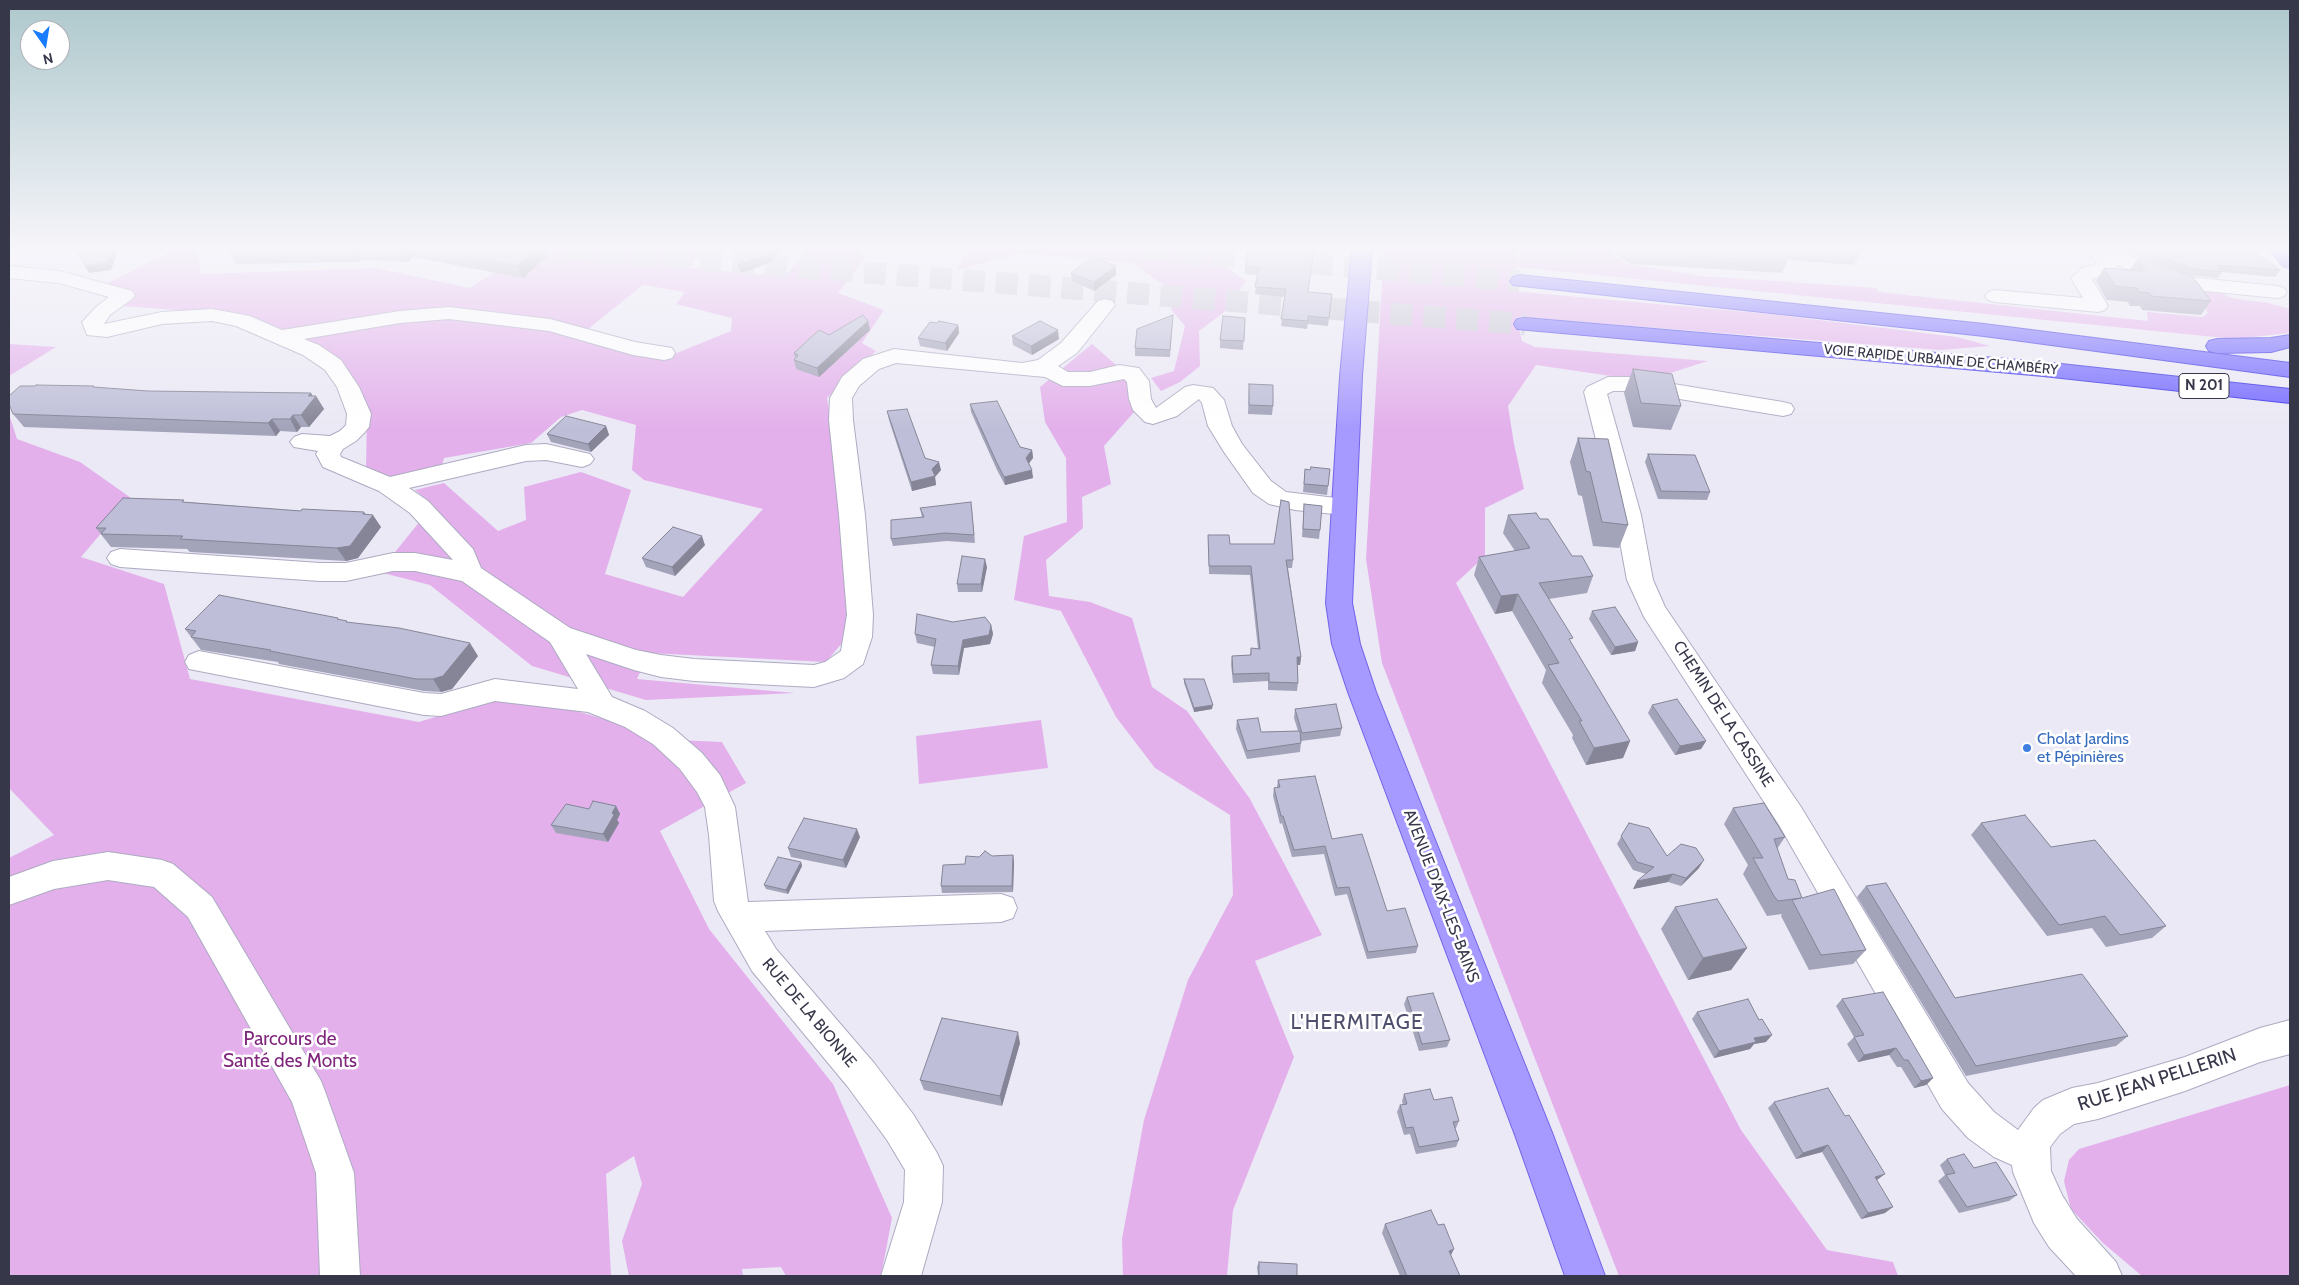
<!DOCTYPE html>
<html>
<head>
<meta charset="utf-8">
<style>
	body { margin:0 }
	#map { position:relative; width:2299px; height:1285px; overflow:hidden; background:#ebe9f5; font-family:Cabin,sans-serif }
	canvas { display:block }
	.frame { position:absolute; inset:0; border:10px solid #37374a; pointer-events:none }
	.north { position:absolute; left:20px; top:20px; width:50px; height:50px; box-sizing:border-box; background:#fff; border:1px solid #afafb7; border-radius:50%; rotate:167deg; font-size:14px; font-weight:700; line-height:20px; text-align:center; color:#37374a }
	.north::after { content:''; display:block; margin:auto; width:18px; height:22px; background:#177cff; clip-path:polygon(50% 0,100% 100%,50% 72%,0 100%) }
</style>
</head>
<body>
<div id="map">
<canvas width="2299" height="1285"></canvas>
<div class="frame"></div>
<div class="north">N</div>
</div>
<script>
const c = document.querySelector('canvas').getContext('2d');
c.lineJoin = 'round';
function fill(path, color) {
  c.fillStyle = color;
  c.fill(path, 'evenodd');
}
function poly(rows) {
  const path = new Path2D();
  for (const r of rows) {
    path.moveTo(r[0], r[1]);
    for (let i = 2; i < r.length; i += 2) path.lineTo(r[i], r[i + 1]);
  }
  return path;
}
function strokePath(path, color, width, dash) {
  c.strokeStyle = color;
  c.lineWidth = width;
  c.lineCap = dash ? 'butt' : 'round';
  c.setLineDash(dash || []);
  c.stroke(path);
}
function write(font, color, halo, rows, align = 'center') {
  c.font = font + ' Cabin,sans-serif';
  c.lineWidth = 5;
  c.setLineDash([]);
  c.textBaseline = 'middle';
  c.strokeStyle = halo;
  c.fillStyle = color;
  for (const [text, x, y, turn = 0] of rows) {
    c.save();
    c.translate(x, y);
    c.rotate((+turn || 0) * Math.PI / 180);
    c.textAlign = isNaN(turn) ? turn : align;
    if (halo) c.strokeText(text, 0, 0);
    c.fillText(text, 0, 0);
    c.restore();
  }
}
fill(poly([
	[169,249,197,249,201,274,376,268,470,288,530,249,702,249,690,268,785,277,806,249,879,249,857,252,866,257,838,293,884,310,862,343,876,351,827,398,846,518,848,636,826,662,649,653,637,679,795,693,646,700,532,666,430,585,379,572,433,505,415,490,444,483,498,531,526,520,524,487,581,472,631,490,605,574,683,597,763,509,644,480,632,470,636,425,582,410,561,417,531,443,444,458,442,466,393,478,366,469,367,415,344,368,228,314,123,306,131,293,106,284,167,253],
	[643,285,685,292,676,304,732,318,731,331,667,357,578,337],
	[969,249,1229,249,1216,260,1246,281,1223,313,1199,331,1200,366,1180,382,1161,391,1151,378,1174,371,1185,326,1171,309,1177,294,1132,263,1020,253,957,270],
	[1517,249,1517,264,1521,249,1555,249,1567,253,1588,249,1613,249,1615,257,1628,264,1702,276,1863,287,1876,288,1879,292,2148,321,2147,312,2202,317,2208,313,2201,301,2189,288,2215,290,2232,298,2268,303,2290,309,2289,333,2235,339,1517,267,1513,271,1512,291,1770,314,1957,337,1990,346,1940,350,1516,317,1522,341,1535,347,1708,361,1645,381,1536,365,1508,406,1514,444,1524,489,1485,508,1485,556,1456,583,1741,1130,1827,1250,1893,1262,1898,1276,1619,1276,1382,663,1366,559,1384,250],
	[9,344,56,347,9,376],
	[1092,344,1150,394,1104,446,1111,484,1082,497,1083,528,1046,560,1049,596,1090,602,1132,618,1152,687,1187,711,1250,799,1322,935,1255,961,1294,1057,1233,1210,1227,1276,1123,1276,1122,1239,1144,1120,1188,980,1233,895,1230,815,1155,768,1116,717,1061,611,1014,600,1024,536,1067,522,1066,458,1045,422,1040,387],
	[9,414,17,439,80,462,131,498,81,557,164,584,190,679,419,722,497,698,573,710,676,740,722,742,746,783,660,831,709,929,833,1084,892,1218,881,1276,786,1276,781,1267,742,1269,743,1276,629,1276,622,1241,642,1184,634,1156,606,1174,611,1276,9,1276,9,858,54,835,9,788],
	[1041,720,1048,768,919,784,916,736],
	[2290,1085,2290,1276,2142,1276,2103,1243,2071,1209,2064,1181,2069,1160,2079,1149]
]), '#e3b0eb');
strokePath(poly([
	[568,249,1525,324],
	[1147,249,1520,281]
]), '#c7c5d3', 22, [22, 11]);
const minor = poly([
	[2087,249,2112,249,2188,277,2277,286,2284,288,2287,292,2284,296,2277,298,2185,289,2117,265,2112,273,2092,279,2108,306,2105,310,2098,312,1995,302,1988,300,1985,296,1988,292,1995,290,2083,298,2071,278,2082,268,2097,264,2087,249],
	[9,266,60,271,132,291,135,295,132,299,110,315,104,324,162,312,212,309,250,316,282,330,400,311,449,307,550,319,635,342,672,348,675,353,672,358,664,360,633,355,549,331,449,319,400,323,304,339,319,345,341,360,359,387,371,414,369,427,365,432,356,441,343,449,340,454,341,457,390,477,526,445,546,444,590,454,594,459,590,464,582,467,546,460,526,461,409,488,428,501,473,549,481,568,570,628,636,650,661,655,694,659,814,665,825,662,841,651,847,615,839,515,829,420,830,398,842,377,863,359,894,349,1022,363,1038,360,1061,343,1098,301,1105,299,1112,301,1115,305,1112,309,1077,353,1058,366,1068,372,1090,372,1119,365,1139,368,1149,381,1151,399,1156,408,1185,387,1193,385,1213,388,1224,400,1232,426,1242,444,1271,481,1286,492,1344,499,1353,501,1356,507,1353,513,1344,515,1295,510,1269,504,1253,493,1224,452,1208,426,1202,403,1199,399,1177,416,1153,424,1145,422,1133,410,1129,399,1127,382,1124,379,1090,386,1063,386,1045,377,896,363,879,369,859,386,852,398,853,420,865,515,873,615,872,637,863,664,844,678,814,687,694,681,661,677,634,670,586,654,612,697,645,711,673,728,702,753,720,775,735,807,748,902,1001,894,1013,898,1017,908,1013,918,1001,922,765,931,776,949,874,1063,913,1114,937,1153,943,1166,942,1202,921,1276,881,1276,904,1202,905,1170,887,1140,848,1087,752,971,718,911,714,901,709,835,705,807,697,792,680,769,653,744,625,727,588,712,495,701,441,716,424,715,189,669,185,662,189,655,199,651,424,693,441,694,495,679,578,689,550,642,462,581,415,571,393,571,346,581,320,581,120,567,111,564,107,558,111,552,120,549,320,563,346,563,393,553,415,553,453,560,410,513,379,491,323,467,316,454,318,451,294,447,290,442,294,437,302,434,330,436,340,431,346,425,347,414,337,387,325,370,303,355,236,326,212,321,162,324,107,337,87,335,82,322,96,307,109,297,59,283,9,278,9,266],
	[1608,377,1631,377,1783,402,1791,404,1794,409,1791,414,1783,416,1631,391,1613,391,1607,394,1641,515,1653,580,1665,607,1801,807,1968,1083,1994,1112,2018,1130,2034,1108,2043,1100,2072,1088,2098,1083,2185,1057,2260,1028,2290,1020,2290,1054,2260,1062,2185,1091,2098,1119,2074,1124,2060,1134,2050,1147,2051,1171,2062,1195,2077,1219,2116,1262,2122,1276,2076,1276,2049,1247,2034,1223,2013,1172,2012,1165,1994,1157,1968,1138,1942,1109,1779,825,1644,617,1627,580,1615,515,1584,392,1587,387,1608,377],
	[108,852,162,860,173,864,212,897,321,1081,326,1094,354,1173,360,1276,320,1276,316,1173,292,1102,188,917,154,887,108,880,54,889,9,905,9,877,53,861,108,852]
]);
const major = poly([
	[1352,249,1372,249,1362,376,1352,603,1360,644,1376,692,1553,1135,1605,1276,1565,1276,1515,1135,1348,692,1332,644,1326,603,1340,376,1352,249]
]);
const highway = poly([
	[2269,249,2290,249,2290,268,2283,266,2269,249],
	[1520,275,1984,324,2290,363,2290,377,1984,336,1513,285,1510,281,1513,277,1520,275],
	[1525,318,2043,362,2290,389,2290,403,2043,376,1517,329,1514,324,1517,319,1525,318],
	[2290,335,2290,347,2271,352,2217,353,2209,351,2206,346,2209,341,2217,339,2271,338,2290,335]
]);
strokePath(minor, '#adabc2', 2);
strokePath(major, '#7263ea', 2);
strokePath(highway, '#3b33e5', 2);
fill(minor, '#fff');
fill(major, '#a699ff');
fill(highway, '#766bff');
fill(poly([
	[232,249,544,249,547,256,523,278,412,257,409,262,359,260,359,262,236,264,229,252],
	[1249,249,1308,292,1332,294,1328,326,1308,324,1307,329,1281,326,1285,297,1255,294,1258,275,1245,274,1245,266],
	[1615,249,1858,249,1859,254,1854,265,1786,260,1787,262,1782,273,1631,264,1617,256],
	[2118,249,2251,249,2280,270,2275,277,2222,272,2218,278,2188,275],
	[2138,258,2211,301,2201,315,2142,310,2140,306,2130,306,2128,302,2107,300,2096,281,2104,268,2130,270],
	[1116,266,1116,275,1094,291,1072,281,1071,273],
	[1173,315,1170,357,1135,356,1135,348],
	[1245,318,1243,350,1220,348,1220,340],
	[868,321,870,330,819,377,796,369,794,360,795,359,794,353,829,335],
	[937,323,958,325,959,333,947,351,920,346,918,338],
	[1012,336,1059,339,1032,355,1013,345],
	[1633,369,1681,406,1671,430,1633,427,1624,393],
	[1249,384,1273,406,1272,415,1248,414],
	[96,388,148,391,311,393,313,396,316,396,324,409,309,427,301,427,297,432,280,431,276,436,24,427,13,414],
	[970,404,1020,447,1032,450,1033,458,1029,463,1033,478,1005,485,997,470,971,412],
	[887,411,925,458,941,470,935,477,936,485,912,491,889,420],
	[606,426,609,435,591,452,551,442,547,434],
	[1578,438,1628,525,1619,548,1593,546,1582,496,1578,495,1570,462],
	[1648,454,1710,492,1707,500,1658,499,1645,462],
	[1305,469,1310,470,1330,469,1327,495,1303,492],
	[186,502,301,511,366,514,381,527,358,558,346,561,190,552,187,549,111,547,96,528],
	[1304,504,1320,530,1319,539,1302,537],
	[920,508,972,510,975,543,947,541,893,546,891,539,922,517],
	[1508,515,1540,519,1572,556,1593,576,1587,593,1549,599,1571,643,1630,741,1623,758,1586,765,1572,738,1573,735,1542,683,1546,670,1512,611,1495,614,1474,575,1479,557,1515,551,1503,533],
	[1208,535,1230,544,1293,560,1292,568,1288,568,1301,657,1300,665,1297,665,1298,683,1297,691,1268,690,1268,681,1233,683,1231,664,1232,656,1250,655,1251,648,1258,649,1250,575,1209,574],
	[705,545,675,576,646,567,642,558],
	[987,567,982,592,958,592,957,584],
	[1592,611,1638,642,1635,651,1611,655,1589,619],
	[338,618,339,620,348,623,478,656,452,689,441,692,424,691,279,664,278,662,201,650,185,629],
	[953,622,991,625,993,634,990,644,964,648,959,675,933,674,931,665,935,647,917,643,915,634],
	[1184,679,1212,709,1194,712,1184,683],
	[1652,705,1706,741,1701,749,1675,755,1648,713],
	[1295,709,1342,728,1340,736,1301,741,1300,752,1247,759,1236,729,1237,720,1261,732,1298,731,1294,718],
	[1278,780,1332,839,1387,911,1418,946,1416,953,1367,959,1347,894,1335,896,1324,854,1292,857,1282,823,1280,824,1273,796,1274,788,1277,787],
	[616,806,620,814,617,820,619,823,608,842,556,833,551,825,589,809],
	[1733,808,1785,837,1777,849,1788,879,1802,898,1866,950,1853,964,1809,970,1781,916,1782,914,1767,916,1743,874,1748,865,1724,824],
	[1629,823,1667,856,1699,868,1681,886,1668,882,1633,889,1646,874,1633,870,1617,844],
	[1981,823,2051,847,2166,926,2152,938,2106,947,2092,928,2047,936,1971,835],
	[860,837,846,868,791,857,788,848],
	[1013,855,1014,862,1013,892,942,893,941,886,965,864,992,856],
	[801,862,802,866,788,894,766,889,764,885],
	[1866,886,1955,998,2128,1036,2116,1046,1966,1076,1857,897],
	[1675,907,1747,948,1731,970,1688,980,1661,929],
	[1407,997,1450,1040,1447,1047,1419,1051,1404,1004],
	[1842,999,1933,1078,1926,1085,1914,1088,1901,1067,1897,1067,1889,1055,1858,1062,1847,1044,1854,1037,1836,1006],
	[1697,1012,1759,1020,1766,1042,1754,1044,1750,1049,1714,1058,1692,1019],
	[1020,1043,1002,1106,924,1090,920,1080],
	[1404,1094,1434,1100,1459,1121,1456,1128,1455,1128,1459,1140,1456,1147,1416,1154,1410,1134,1404,1135,1397,1112,1400,1105,1403,1105,1402,1101],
	[1774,1102,1877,1181,1885,1213,1861,1219,1822,1152,1796,1159,1768,1108],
	[1947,1159,1974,1168,2017,1195,2009,1201,1959,1213,1938,1181,1945,1175,1940,1165],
	[1385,1224,1451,1256,1460,1276,1400,1276,1382,1233],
	[1259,1262,1297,1276,1258,1276,1257,1267]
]), '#a3a3ba');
fill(poly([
	[112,249,117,249,118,251,111,270,89,273,85,266],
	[352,249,354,249,359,260,359,262],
	[403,249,408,249,412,257,409,262],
	[536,249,544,249,547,256,523,278,518,266],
	[773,249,780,249,772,262,741,273,738,265],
	[1116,266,1116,275,1094,291,1094,282],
	[868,321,870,330,819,377,817,368],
	[958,325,959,333,947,351,945,343],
	[1058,330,1059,339,1032,355,1031,346],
	[311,393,314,399,316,396,324,409,309,427,301,415,308,396],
	[293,415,301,427,297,432,290,419],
	[272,419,280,431,276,436,268,423],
	[606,426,609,435,591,452,588,444],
	[1032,450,1033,458,1027,466,1026,458],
	[939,462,941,470,935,477,936,485,912,491,911,482,932,469],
	[1032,470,1033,478,1005,485,1004,477],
	[364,512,369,520,373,515,381,527,358,558,346,561,337,548],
	[702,536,705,545,675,576,672,567],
	[985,559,987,567,982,592,981,584],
	[1518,594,1512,611,1495,614,1501,596],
	[991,625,993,634,990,644,964,648,959,675,958,666,963,640],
	[1638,642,1635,651,1611,655,1615,647],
	[470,643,478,656,452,689,441,692,433,679],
	[1297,657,1301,657,1300,665,1296,665],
	[1213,705,1212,709,1194,712,1194,708],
	[1630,741,1623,758,1586,765,1594,748],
	[1706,741,1701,749,1675,755,1680,746],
	[616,806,620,814,617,820,619,823,608,842,603,834,612,813],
	[857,829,860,837,846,868,843,860],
	[1013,855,1014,862,1013,892,1012,886],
	[1704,860,1699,868,1681,886,1686,878],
	[801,862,802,866,788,894,786,890],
	[1673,874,1668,882,1633,889,1637,881],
	[1747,948,1731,970,1688,980,1703,958],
	[1018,1032,1020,1043,1002,1106,1000,1096],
	[1772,1035,1766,1042,1754,1044,1750,1049,1714,1058,1719,1051,1754,1038],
	[1896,1048,1889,1055,1858,1062,1864,1055],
	[1933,1078,1926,1085,1914,1088,1921,1081],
	[1828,1145,1822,1152,1796,1159,1803,1153],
	[1885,1174,1877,1180,1875,1177],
	[1893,1207,1885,1213,1861,1219,1868,1213],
	[1454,1249,1450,1257,1449,1251]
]), '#858597');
const building = poly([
	[75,249,112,249,107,263,85,266,75,249],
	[232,249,352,249,229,252,232,249],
	[429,249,536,249,518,266,429,249],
	[751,249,773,249,770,254,738,265,751,249],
	[1249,249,1314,249,1308,292,1332,294,1329,318,1308,316,1308,321,1281,319,1286,289,1255,287,1259,267,1245,266,1249,249],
	[1629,249,1782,249,1787,262,1635,252,1629,249],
	[1801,249,1858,249,1859,254,1801,249],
	[2139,249,2251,249,2280,270,2217,265,2222,272,2193,269,2139,249],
	[1093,257,1116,266,1094,282,1071,273,1093,257],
	[2138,258,2193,277,2211,301,2151,296,2149,293,2139,292,2137,288,2115,286,2104,268,2143,271,2140,268,2145,268,2138,258],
	[863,315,868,321,817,368,794,360,798,355,794,353,819,330,829,335,863,315],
	[1173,315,1170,350,1135,348,1137,329,1173,315],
	[1223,316,1245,318,1244,341,1220,340,1223,316],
	[939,321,958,325,945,343,918,338,930,322,937,323,939,321],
	[1040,321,1058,330,1031,346,1012,336,1040,321],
	[1633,369,1672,374,1681,406,1641,403,1633,369],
	[1249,384,1273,385,1273,406,1249,405,1249,384],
	[36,385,94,386,93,387,148,391,311,393,308,396,316,396,301,415,293,415,290,419,272,419,268,423,13,414,9,404,9,396,20,386,35,386,36,385],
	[997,401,1020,447,1032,450,1026,458,1032,470,1004,477,996,461,970,404,997,401],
	[907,409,925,458,939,462,932,469,935,476,911,482,887,411,907,409],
	[566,416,606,426,588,444,547,434,566,416],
	[1578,438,1608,439,1628,525,1602,522,1590,472,1586,471,1578,438],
	[1648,454,1695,455,1710,492,1661,491,1648,454],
	[1311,467,1330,469,1328,486,1304,484,1305,469,1310,470,1311,467],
	[123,498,184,500,182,502,301,511,302,509,364,512,363,514,373,515,350,546,337,548,180,539,183,536,101,534,106,528,96,528,123,498],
	[1281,500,1289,502,1293,560,1286,560,1301,657,1297,657,1298,683,1269,682,1269,673,1233,674,1232,656,1251,655,1251,648,1260,649,1251,566,1209,566,1208,535,1229,535,1230,544,1274,544,1281,500],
	[971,502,974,535,945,533,891,539,891,520,924,517,920,508,971,502],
	[1304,504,1322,506,1320,530,1303,529,1304,504],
	[1536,513,1540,519,1548,519,1572,556,1582,556,1593,576,1539,583,1573,638,1569,639,1630,741,1594,748,1579,721,1582,721,1548,665,1559,663,1518,594,1501,596,1479,557,1530,548,1508,515,1536,513],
	[673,527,702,536,672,567,642,558,673,527],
	[962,556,985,559,981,584,957,584,962,556],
	[219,595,338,618,337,619,347,621,346,622,399,628,470,643,443,676,433,679,416,679,270,651,271,650,191,637,196,631,185,629,219,595],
	[1615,607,1638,642,1615,647,1592,611,1615,607],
	[917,614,953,622,985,617,991,625,989,635,963,640,958,666,931,665,936,639,915,634,917,614],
	[1184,679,1204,679,1213,705,1194,708,1184,679],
	[1677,699,1706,741,1680,746,1652,705,1677,699],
	[1336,704,1342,728,1302,733,1295,709,1336,704],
	[1258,718,1261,732,1300,731,1301,743,1247,751,1237,720,1258,718],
	[1315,776,1332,839,1362,834,1387,911,1405,908,1418,946,1368,952,1349,887,1337,888,1325,846,1294,850,1283,816,1281,816,1274,788,1280,787,1278,780,1315,776],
	[593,801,616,806,612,813,614,815,603,834,551,825,566,804,589,809,593,801],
	[1764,803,1785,837,1774,839,1788,879,1795,880,1802,898,1834,889,1866,950,1821,955,1792,900,1801,898,1778,901,1774,896,1753,858,1763,858,1733,808,1764,803],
	[2025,815,2051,847,2095,840,2166,926,2120,935,2105,916,2059,925,1981,823,2025,815],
	[804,818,857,829,843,860,788,848,804,818],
	[1629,823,1649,828,1667,856,1681,844,1696,848,1704,860,1686,878,1673,874,1637,881,1654,867,1637,862,1621,836,1629,823],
	[985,851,992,856,1013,855,1012,886,941,886,943,865,965,864,966,856,979,857,985,851],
	[778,857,801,862,786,890,764,885,778,857],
	[1886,883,1955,998,2082,974,2128,1036,1976,1066,1866,886,1886,883],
	[1717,899,1747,948,1703,958,1675,907,1717,899],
	[1883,992,1933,1078,1921,1081,1908,1060,1904,1060,1896,1048,1864,1055,1854,1037,1864,1035,1842,999,1883,992],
	[1433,993,1450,1040,1422,1044,1407,997,1433,993],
	[1748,999,1759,1020,1762,1019,1772,1035,1754,1038,1756,1042,1719,1051,1697,1012,1748,999],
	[942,1018,1018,1032,1000,1096,920,1080,942,1018],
	[1828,1088,1845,1116,1849,1115,1885,1174,1875,1177,1893,1207,1868,1213,1828,1145,1803,1153,1774,1102,1828,1088],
	[1430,1089,1434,1100,1452,1097,1459,1121,1453,1122,1459,1140,1419,1147,1413,1127,1406,1128,1400,1105,1407,1104,1404,1094,1430,1089],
	[1964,1154,1974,1168,1996,1162,2017,1195,1967,1207,1946,1175,1955,1173,1947,1159,1964,1154],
	[1431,1210,1438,1225,1444,1224,1454,1249,1449,1251,1460,1276,1407,1276,1385,1224,1431,1210],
	[1259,1262,1297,1264,1297,1276,1259,1276,1259,1262]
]);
fill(building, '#bebed8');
strokePath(building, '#858597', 1);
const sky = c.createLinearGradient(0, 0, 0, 429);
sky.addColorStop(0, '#adc8cc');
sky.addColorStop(0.58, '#f6f5fa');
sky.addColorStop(1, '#f6f5fa00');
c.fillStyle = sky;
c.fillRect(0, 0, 2299, 429);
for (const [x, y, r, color] of [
	[2027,748,5,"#3f7fe0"]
]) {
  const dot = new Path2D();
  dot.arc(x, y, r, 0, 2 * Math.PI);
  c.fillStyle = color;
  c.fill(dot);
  strokePath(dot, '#fff', 2);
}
write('14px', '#37374a', '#fff', [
	["VOIE RAPIDE URBAINE DE CHAMBÉRY",1941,360,5]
]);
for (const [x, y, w] of [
	[2204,386,50]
]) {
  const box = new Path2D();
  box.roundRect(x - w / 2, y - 12.5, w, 25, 4);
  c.fillStyle = '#fff';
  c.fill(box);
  strokePath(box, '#37374a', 1);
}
write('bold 15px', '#37374a', null, [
	["N 201",2204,386]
]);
write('16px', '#37374a', '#fff', [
	["CHEMIN DE LA CASSINE",1723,714,57],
	["AVENUE D'AIX-LES-BAINS",1441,896,69],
	["RUE DE LA BIONNE",809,1013,50]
]);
write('16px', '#366cbe', '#fff', [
	["Cholat Jardins",2037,739],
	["et Pépinières",2037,757]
], 'left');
write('19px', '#7f267c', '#fff', [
	["Parcours de",290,1039],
	["Santé des Monts",290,1061]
]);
write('19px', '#37374a', '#fff', [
	["RUE JEAN PELLERIN",2157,1080,-18]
]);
c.letterSpacing = '1px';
write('21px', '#4e4e6d', '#fff', [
	["L'HERMITAGE",1357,1023]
]);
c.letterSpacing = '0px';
</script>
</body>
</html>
